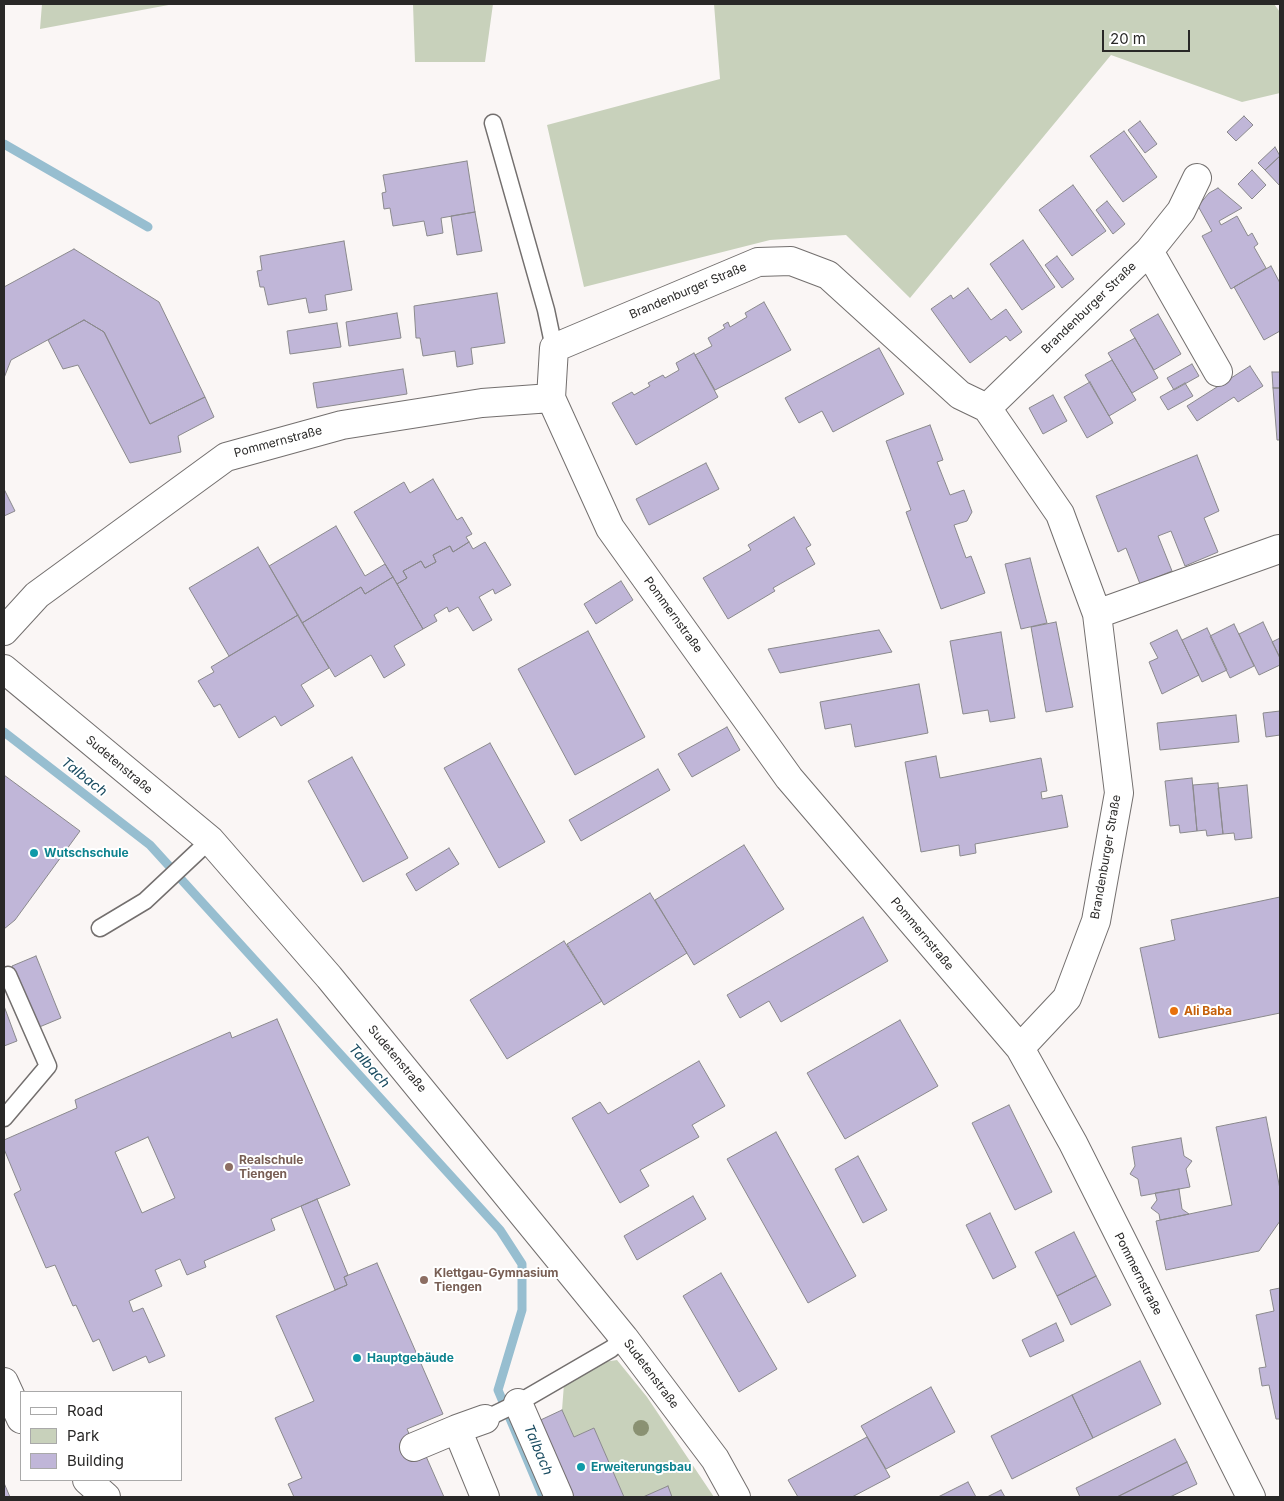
<!DOCTYPE html>
<html>
<head>
<meta charset="utf-8">
<style>
	body { margin:0 }
	#map { position:relative; width:1284px; height:1501px; overflow:hidden; background:#faf6f5; font-family:Inter,sans-serif }
	canvas { display:block }
	.frame { position:absolute; inset:0; border:5px solid #292827; pointer-events:none }
	.legend { position:absolute; left:20px; top:1391px; width:162px; height:90px; box-sizing:border-box; background:#fff; border:1px solid #a9a9a9; margin:0; padding:6px 9px; list-style:none; font-size:15px; color:#292827 }
	.legend li { display:flex; align-items:center; gap:10px; height:25px }
	.legend b { width:25px; border:1px solid #a9a9a9 }
	.scale { position:absolute; left:1102px; top:30px; width:88px; height:22px; box-sizing:border-box; border:2px solid #292827; border-top:0; padding-left:6px; font-size:15px; line-height:18px; white-space:nowrap; color:#292827; -webkit-text-stroke:4px #fff; paint-order:stroke }
</style>
</head>
<body>
<div id="map">
<canvas width="1284" height="1501"></canvas>
<div class="frame"></div>
<ul class="legend">
<li><b style="height:6px;background:#fff"></b>Road</li>
<li><b style="height:14px;background:#c8d1bb"></b>Park</li>
<li><b style="height:14px;background:#c0b6d8"></b>Building</li>
</ul>
<div class="scale">20 m</div>
</div>
<script>
const c = document.querySelector('canvas').getContext('2d');
c.lineJoin = 'round';
function fill(path, color) {
  c.fillStyle = color;
  c.fill(path, 'evenodd');
}
function poly(rows) {
  const path = new Path2D();
  for (const r of rows) {
    path.moveTo(r[0], r[1]);
    for (let i = 2; i < r.length; i += 2) path.lineTo(r[i], r[i + 1]);
  }
  return path;
}
function strokePath(path, color, width, dash) {
  c.strokeStyle = color;
  c.lineWidth = width;
  c.lineCap = dash ? 'butt' : 'round';
  c.setLineDash(dash || []);
  c.stroke(path);
}
function write(font, color, halo, rows, align = 'center') {
  c.font = font + ' Inter,sans-serif';
  c.lineWidth = 4;
  c.setLineDash([]);
  c.textBaseline = 'middle';
  c.strokeStyle = halo;
  c.fillStyle = color;
  for (const [text, x, y, turn = 0] of rows) {
    c.save();
    c.translate(x, y);
    c.rotate((+turn || 0) * Math.PI / 180);
    c.textAlign = isNaN(turn) ? turn : align;
    if (halo) c.strokeText(text, 0, 0);
    c.fillText(text, 0, 0);
    c.restore();
  }
}
fill(poly([
	[42,4,174,4,40,29],
	[413,4,493,4,485,62,415,62],
	[714,4,1274,4,1280,12,1280,93,1242,102,1111,55,910,298,846,235,770,240,584,287,547,125,720,79],
	[617,1360,647,1397,714,1497,672,1497,667,1487,643,1497,624,1497,594,1428,574,1437,562,1410,564,1384,604,1362]
]), '#c8d1bb');
strokePath(poly([
	[4,144,148,227],
	[4,732,150,845,500,1230,522,1264,522,1310,498,1390,543,1497]
]), '#97bed0', 9);
const building = poly([
	[1244,116,1253,125,1236,141,1227,132,1244,116],
	[1140,121,1157,144,1145,153,1128,130,1140,121],
	[1124,131,1157,177,1123,202,1090,156,1124,131],
	[1275,147,1280,156,1265,170,1258,163,1275,147],
	[1280,156,1280,186,1265,170,1280,156],
	[467,161,475,212,441,218,443,233,427,236,424,221,393,226,390,208,384,209,382,193,386,192,383,175,467,161],
	[1252,170,1266,185,1252,199,1238,184,1252,170],
	[1073,185,1106,231,1072,256,1039,210,1073,185],
	[1218,188,1242,208,1219,221,1221,225,1237,216,1248,236,1252,233,1258,244,1254,247,1266,268,1231,289,1202,236,1212,231,1198,206,1209,193,1218,188],
	[1107,201,1125,224,1113,234,1096,210,1107,201],
	[475,212,482,251,457,255,451,216,475,212],
	[1023,240,1055,287,1022,310,990,264,1023,240],
	[344,241,352,290,325,295,327,310,309,313,306,298,268,305,264,287,260,287,257,271,262,270,260,256,344,241],
	[74,249,159,302,205,397,150,424,104,332,84,320,11,360,4,378,4,287,74,249],
	[1057,256,1074,279,1062,288,1045,265,1057,256],
	[1271,266,1280,283,1280,331,1264,340,1234,287,1271,266],
	[968,288,991,320,1006,309,1022,332,1010,341,1006,336,970,363,931,309,951,295,953,299,968,288],
	[497,293,505,343,471,348,473,364,457,367,455,351,423,356,420,338,416,338,414,306,497,293],
	[764,302,791,350,715,390,695,355,712,346,708,338,725,328,723,325,728,322,730,327,747,317,745,313,764,302],
	[397,313,401,338,349,346,346,322,397,313],
	[1158,314,1181,354,1154,370,1130,330,1158,314],
	[84,320,104,332,150,424,205,397,214,417,178,436,181,452,130,463,78,365,63,369,48,340,84,320],
	[337,323,341,347,290,354,287,331,337,323],
	[1135,338,1158,378,1132,393,1108,353,1135,338],
	[879,348,904,394,833,432,822,411,799,423,785,398,879,348],
	[694,353,718,397,636,445,612,403,632,392,634,395,650,386,648,383,663,375,665,378,679,370,676,363,694,353],
	[1112,360,1136,400,1109,416,1085,375,1112,360],
	[1192,364,1199,376,1174,390,1167,378,1192,364],
	[1250,366,1263,386,1238,402,1234,397,1197,421,1187,406,1250,366],
	[403,369,407,394,317,408,313,383,403,369],
	[1272,372,1280,372,1280,388,1273,388,1272,372],
	[1090,382,1113,423,1087,438,1064,397,1090,382],
	[1185,383,1193,396,1168,410,1160,397,1185,383],
	[1273,388,1280,388,1280,440,1277,440,1273,388],
	[1053,395,1067,421,1043,434,1029,408,1053,395],
	[930,425,943,460,937,462,950,495,964,490,972,512,967,521,954,525,966,558,971,556,985,593,941,609,906,512,911,510,886,441,930,425],
	[1197,455,1219,511,1204,518,1218,552,1185,566,1171,531,1158,536,1172,571,1140,584,1126,548,1118,552,1096,496,1197,455],
	[706,463,719,489,649,525,636,499,706,463],
	[433,479,457,520,462,517,472,534,466,537,469,542,453,552,450,546,433,555,436,562,425,568,421,561,403,571,407,578,397,584,354,512,404,482,410,493,433,479],
	[4,489,15,511,4,516,4,489],
	[794,517,811,545,806,548,815,564,773,588,775,591,728,619,703,578,751,550,748,545,794,517],
	[336,526,365,576,385,564,393,577,365,594,361,587,302,623,269,566,336,526],
	[469,542,473,549,485,542,511,585,495,594,493,589,479,597,492,620,473,631,458,607,449,612,447,607,434,615,437,621,423,629,397,584,407,578,403,571,421,561,425,568,436,562,433,555,450,546,453,552,469,542],
	[258,547,298,615,229,656,189,588,258,547],
	[1030,558,1047,623,1021,629,1005,564,1030,558],
	[393,577,423,629,394,646,405,665,384,678,371,655,335,677,302,623,361,587,365,594,393,577],
	[621,581,633,600,596,624,584,604,621,581],
	[298,615,329,668,301,685,314,706,281,726,275,716,239,738,220,704,214,707,198,681,214,672,211,667,298,615],
	[1056,622,1073,707,1046,712,1031,627,1056,622],
	[1263,622,1280,658,1280,665,1259,675,1239,634,1263,622],
	[1234,624,1254,666,1230,678,1210,636,1234,624],
	[1207,628,1227,670,1202,682,1182,640,1207,628],
	[879,630,892,652,780,673,768,649,879,630],
	[1177,630,1199,675,1162,694,1149,662,1158,658,1150,643,1177,630],
	[588,631,645,737,575,775,518,669,588,631],
	[1001,632,1015,718,990,722,988,710,963,714,950,641,1001,632],
	[1280,638,1280,658,1272,642,1280,638],
	[919,684,928,733,855,747,851,724,825,729,820,702,919,684],
	[1280,711,1280,735,1266,737,1263,713,1280,711],
	[1236,715,1239,742,1160,750,1157,723,1236,715],
	[727,727,740,750,692,777,678,754,727,727],
	[490,743,545,842,499,868,444,768,490,743],
	[936,756,940,778,1041,758,1047,791,1041,792,1042,799,1062,795,1068,827,975,844,976,853,960,856,959,845,921,852,905,762,936,756],
	[352,757,408,858,363,882,308,781,352,757],
	[658,769,670,790,581,841,569,820,658,769],
	[4,775,80,831,15,920,4,929,4,775],
	[1192,778,1197,831,1180,833,1179,825,1170,826,1165,781,1192,778],
	[1218,783,1223,834,1207,836,1206,830,1197,831,1193,785,1218,783],
	[1247,785,1252,838,1235,840,1234,833,1223,834,1218,788,1247,785],
	[744,845,784,909,694,965,655,900,744,845],
	[449,848,459,864,416,891,406,874,449,848],
	[650,893,687,953,604,1005,567,944,650,893],
	[1280,897,1280,1013,1159,1038,1140,948,1175,940,1171,920,1280,897],
	[863,917,888,961,781,1022,769,1001,740,1018,727,995,863,917],
	[564,941,602,1001,507,1059,470,1000,564,941],
	[36,956,61,1018,37,1028,12,966,36,956],
	[4,1006,17,1041,4,1046,4,1006],
	[277,1019,350,1185,271,1219,275,1230,204,1261,206,1267,187,1275,180,1259,155,1270,162,1286,129,1301,133,1312,143,1308,165,1356,149,1363,146,1356,113,1371,99,1339,93,1342,76,1305,73,1306,55,1265,46,1268,14,1194,21,1190,4,1149,4,1140,77,1108,75,1100,230,1032,232,1038,277,1019],
	[148,1137,175,1198,142,1213,115,1152,148,1137],
	[900,1020,938,1086,845,1139,807,1073,900,1020],
	[699,1061,725,1106,692,1125,699,1137,640,1170,649,1186,620,1203,572,1118,600,1102,608,1114,699,1061],
	[1009,1105,1052,1192,1015,1210,972,1123,1009,1105],
	[1266,1117,1280,1189,1280,1221,1259,1251,1166,1270,1156,1221,1232,1205,1216,1127,1266,1117],
	[776,1132,856,1276,808,1303,727,1159,776,1132],
	[1181,1138,1184,1156,1192,1161,1186,1169,1190,1187,1141,1196,1138,1179,1130,1174,1135,1166,1132,1147,1181,1138],
	[858,1156,887,1210,863,1223,835,1169,858,1156],
	[1179,1189,1182,1209,1189,1214,1160,1220,1159,1214,1151,1208,1157,1200,1155,1193,1179,1189],
	[693,1196,706,1219,637,1260,624,1236,693,1196],
	[317,1199,348,1275,344,1277,347,1285,335,1290,301,1206,317,1199],
	[990,1213,1016,1267,993,1279,966,1225,990,1213],
	[1074,1232,1096,1276,1057,1296,1035,1252,1074,1232],
	[377,1263,443,1414,407,1429,419,1457,425,1454,444,1497,294,1497,288,1484,302,1478,275,1418,314,1401,276,1316,347,1285,344,1277,377,1263],
	[721,1273,777,1369,739,1392,683,1296,721,1273],
	[1096,1276,1111,1305,1071,1325,1057,1296,1096,1276],
	[1280,1288,1280,1419,1276,1419,1269,1385,1262,1386,1259,1368,1266,1367,1256,1315,1274,1311,1270,1290,1280,1288],
	[1056,1323,1064,1341,1030,1357,1022,1340,1056,1323],
	[1140,1361,1161,1404,1093,1438,1072,1395,1140,1361],
	[931,1387,955,1432,886,1469,861,1426,931,1387],
	[1072,1395,1093,1438,1012,1479,991,1436,1072,1395],
	[562,1410,574,1437,594,1428,624,1497,564,1497,532,1424,562,1410],
	[867,1437,890,1477,852,1497,798,1497,788,1480,867,1437],
	[1175,1439,1187,1462,1117,1497,1080,1497,1076,1488,1175,1439],
	[1187,1462,1197,1484,1170,1497,1117,1497,1187,1462],
	[968,1482,976,1497,938,1497,968,1482],
	[4,1483,10,1497,4,1497,4,1483],
	[668,1486,672,1497,643,1497,668,1486],
	[1001,1490,1005,1497,987,1497,1001,1490]
]);
fill(building, '#c0b6d8');
strokePath(building, '#8a898c', 1);
const lane = poly([
	[493,123,546,310,554,348],
	[100,928,145,901,210,840],
	[4,1118,48,1066,8,975],
	[485,1419,518,1403,611,1349,624,1338]
]);
const street = poly([
	[1149,251,1181,211,1197,178],
	[987,408,1149,251,1218,372],
	[1097,614,1279,549],
	[4,631,37,595,226,457,342,425,482,403,551,398],
	[4,669,210,840,329,977,624,1338,715,1459,736,1497],
	[1020,1048,1067,998,1096,921,1119,793,1097,614,1060,514,987,408,960,395,828,275,791,261,758,262,554,348,551,398,610,528,789,778,1020,1048,1073,1143,1251,1497],
	[4,1382,21,1419],
	[518,1403,559,1497],
	[485,1419,457,1429,485,1497],
	[414,1447,457,1429],
	[87,1480,106,1497]
]);
strokePath(lane, '#736f6e', 19);
strokePath(street, '#736f6e', 30);
strokePath(lane, '#fff', 16);
strokePath(street, '#fff', 28);
c.fillStyle = '#8a9172';
for (const [x, y] of [
	[641,1428]
]) {
  c.beginPath();
  c.arc(x, y, 8, 0, 2 * Math.PI);
  c.fill();
}
for (const [x, y, r, color] of [
	[34,853,5,"#0f9aa8"],
	[1174,1011,5,"#e8710a"],
	[229,1167,5,"#8d6e63"],
	[424,1280,5,"#8d6e63"],
	[357,1358,5,"#0f9aa8"],
	[581,1467,5,"#0f9aa8"]
]) {
  const dot = new Path2D();
  dot.arc(x, y, r, 0, 2 * Math.PI);
  c.fillStyle = color;
  c.fill(dot);
  strokePath(dot, '#fff', 2);
}
write('12px', '#292827', '#fff', [
	["Brandenburger Straße",688,291,-23],
	["Brandenburger Straße",1089,308,-44],
	["Pommernstraße",278,442,-15],
	["Pommernstraße",673,615,54],
	["Sudetenstraße",119,765,40],
	["Brandenburger Straße",1106,857,-80],
	["Pommernstraße",922,934,50],
	["Sudetenstraße",397,1059,50],
	["Pommernstraße",1138,1274,63],
	["Sudetenstraße",651,1374,53]
]);
write('bold 12px', '#0d838f', '#fff', [
	["Wutschschule",44,853],
	["Hauptgebäude",367,1358],
	["Erweiterungsbau",591,1467]
], 'left');
write('bold 12px', '#c56008', '#fff', [
	["Ali Baba",1184,1011]
], 'left');
write('bold 12px', '#785e54', '#fff', [
	["Realschule",239,1160],
	["Tiengen",239,1174],
	["Klettgau-Gymnasium",434,1273],
	["Tiengen",434,1287]
], 'left');
write('italic 14px', '#194b60', '#fff', [
	["Talbach",84,777,38],
	["Talbach",369,1066,48],
	["Talbach",538,1450,67]
]);
</script>
</body>
</html>
